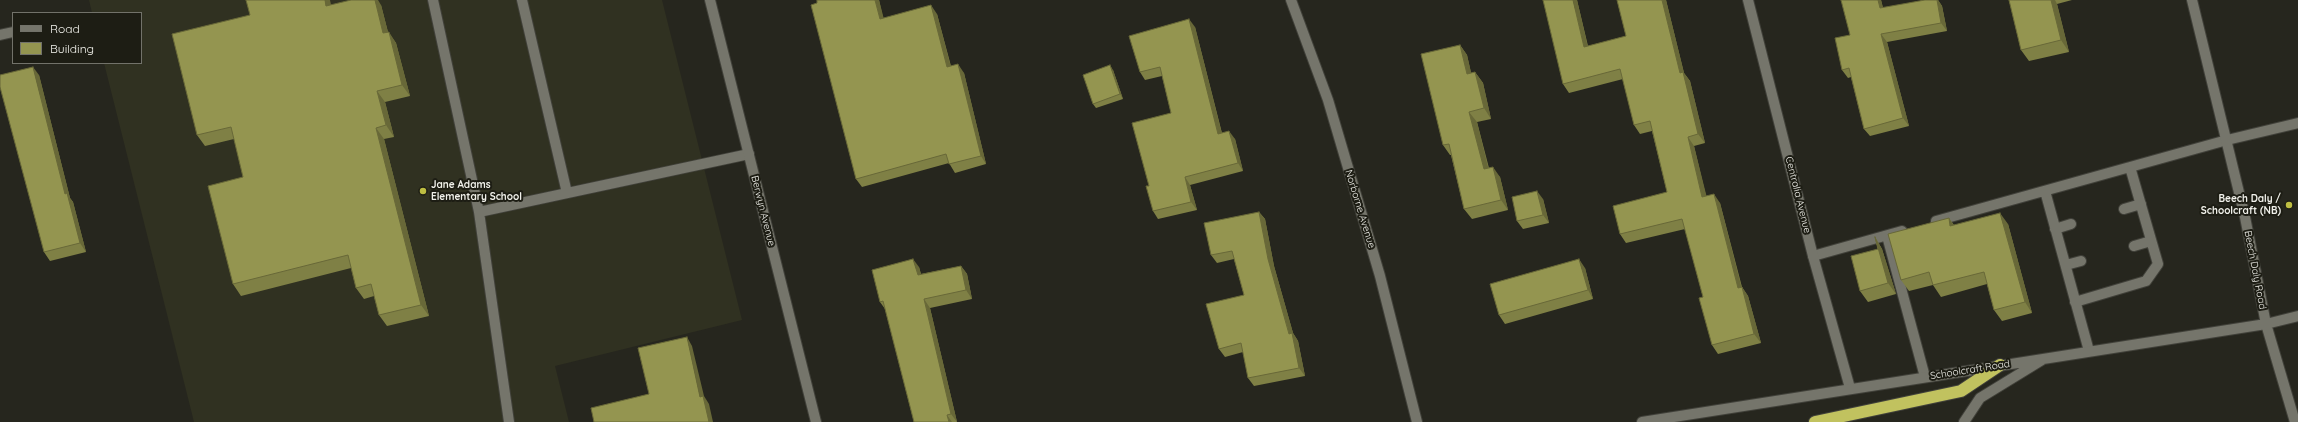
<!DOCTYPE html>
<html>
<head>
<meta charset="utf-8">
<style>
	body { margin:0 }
	#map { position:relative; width:2298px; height:422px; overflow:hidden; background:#26261e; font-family:Quicksand,sans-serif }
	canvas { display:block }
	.legend { position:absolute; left:12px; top:12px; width:130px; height:52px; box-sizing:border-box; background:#1d1d14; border:1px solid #72726a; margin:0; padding:5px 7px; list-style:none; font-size:12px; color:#f1f1eb }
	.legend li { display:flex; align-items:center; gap:8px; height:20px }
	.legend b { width:20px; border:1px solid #72726a }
</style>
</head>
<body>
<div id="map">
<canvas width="2298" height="422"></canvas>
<ul class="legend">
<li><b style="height:5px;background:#75756b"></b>Road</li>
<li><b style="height:11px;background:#949550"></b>Building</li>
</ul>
</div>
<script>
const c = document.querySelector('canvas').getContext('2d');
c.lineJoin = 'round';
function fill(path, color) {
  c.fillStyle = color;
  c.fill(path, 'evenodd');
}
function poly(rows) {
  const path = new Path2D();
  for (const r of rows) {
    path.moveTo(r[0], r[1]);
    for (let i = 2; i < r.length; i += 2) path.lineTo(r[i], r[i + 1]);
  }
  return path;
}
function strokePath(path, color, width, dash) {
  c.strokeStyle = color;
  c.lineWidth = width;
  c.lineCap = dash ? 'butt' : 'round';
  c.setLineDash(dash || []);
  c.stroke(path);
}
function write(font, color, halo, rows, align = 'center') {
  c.font = font + ' Quicksand,sans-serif';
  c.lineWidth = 4;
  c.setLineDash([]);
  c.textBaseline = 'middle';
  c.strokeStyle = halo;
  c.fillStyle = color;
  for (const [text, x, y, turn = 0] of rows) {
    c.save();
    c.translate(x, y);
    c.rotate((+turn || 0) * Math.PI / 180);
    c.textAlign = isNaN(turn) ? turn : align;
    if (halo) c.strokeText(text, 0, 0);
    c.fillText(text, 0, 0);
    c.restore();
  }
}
fill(poly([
	[89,0,662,0,742,320,555,366,569,422,194,422,104,63,141,63,141,13,92,13]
]), '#303121');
const lane = poly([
	[433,0,479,212,749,154],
	[522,0,567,193],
	[2045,191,2089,351],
	[2124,209,2141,204],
	[479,212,509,422],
	[1936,221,2227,140,2298,123],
	[2055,229,2071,224],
	[1887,236,1925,377],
	[2134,246,2151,241],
	[1813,256,1902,231],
	[2066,265,2081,261],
	[2075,302,2146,281,2158,264,2130,167]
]);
const street = poly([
	[710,0,816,422],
	[1291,0,1328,100,1380,276,1417,422],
	[1748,0,1813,256,1850,388],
	[0,35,13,32]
]);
const secondary = poly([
	[2192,0,2245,217,2266,324,2295,422],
	[1642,422,2266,324,2298,316],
	[1964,422,1980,398,2042,360]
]);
const highway = poly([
	[1815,422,1961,391,2000,365]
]);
strokePath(lane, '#41413a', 12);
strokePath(street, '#41413a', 12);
strokePath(secondary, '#41413a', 12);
strokePath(highway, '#41413a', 14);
strokePath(lane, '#75756b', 10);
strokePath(street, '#75756b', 10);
strokePath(secondary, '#75756b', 10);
strokePath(highway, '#c1c25f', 12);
fill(poly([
	[817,0,879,0,883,18,937,14,951,66,964,73,986,164,955,173,949,163,862,187,856,179],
	[1577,0,1588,46,1626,36,1617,0,1666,0,1684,73,1690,81,1705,143,1694,146,1706,196,1720,203,1742,287,1748,296,1761,343,1718,354,1712,345,1703,297,1685,229,1626,243,1620,234,1667,192,1652,131,1640,134,1634,125,1623,79,1569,93,1563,84],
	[1881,0,1883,8,1925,0,1938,0,1942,6,1947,31,1887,42,1909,126,1870,136,1864,129,1851,77,1848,78,1842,70,1850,35],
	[2009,0,2072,0,2057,4,2069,52,2029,61,2021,50],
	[331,5,381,5,388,32,396,43,410,96,385,102,394,137,384,139,429,316,387,326,379,315,374,296,364,299,356,288,351,268,241,296,233,284,243,177,234,139,205,146,197,135],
	[1195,27,1222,133,1235,139,1243,171,1190,185,1197,210,1158,219,1153,211,1171,113,1162,76,1145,80,1140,72],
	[1460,45,1467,55,1471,73,1475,72,1483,83,1491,119,1477,122,1489,168,1500,177,1508,210,1472,219,1464,209,1451,155,1450,155,1443,145],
	[1113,70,1123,99,1096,108,1093,104],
	[39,75,70,198,73,202,86,252,50,261,44,252],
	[1543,199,1549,223,1523,229,1517,221],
	[1259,212,1265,219,1274,266,1293,333,1298,341,1305,376,1254,386,1248,378,1243,352,1225,357,1219,349,1244,295,1234,259,1217,263,1211,255],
	[1949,218,1954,225,2008,224,2032,313,2002,321,1994,310,1987,284,1941,297,1933,285,1909,291,1901,280],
	[1875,237,1882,249,1896,294,1868,302,1860,291,1878,249],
	[961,266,967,274,972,299,930,308,957,422,914,422,885,309,880,302,919,267,921,274],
	[1585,268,1593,299,1505,324,1499,315]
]), '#7f8045');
fill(poly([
	[325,0,330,0,334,18,326,6],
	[375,0,378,0,381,5,391,44,383,33],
	[875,0,879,0,886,27,880,19],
	[1573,0,1577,0,1590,56,1584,47],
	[1662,0,1666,0,1684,73,1690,81,1705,143,1698,134,1680,73],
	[1878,0,1881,0,1885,16,1880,8],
	[1937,0,1938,0,1942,6,1947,31,1941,23],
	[2051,0,2055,0,2057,4,2069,52,2061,40],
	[931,5,937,14,953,75,947,67],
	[1189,19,1195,27,1224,142,1218,134],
	[389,32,396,43,410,96,402,85],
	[1881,34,1887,42,1909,126,1903,118],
	[1460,45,1467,55,1474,85,1467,74],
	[958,64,964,73,986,164,981,156],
	[1110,65,1113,70,1123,99,1120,94],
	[33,67,39,75,70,198,73,202,86,252,80,243,65,194],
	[1475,72,1483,83,1491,119,1484,108],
	[377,91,385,102,394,137,386,125],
	[1469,112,1477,122,1491,179,1484,169],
	[376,128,384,139,429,316,421,305],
	[1229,131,1235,139,1243,171,1238,163],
	[1688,137,1694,146,1709,206,1702,197],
	[1493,167,1500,177,1508,210,1501,200],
	[1185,177,1190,185,1197,210,1191,202],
	[1537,191,1543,199,1549,223,1543,215],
	[1714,194,1720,203,1744,297,1738,288],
	[1259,212,1265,219,1274,266,1293,333,1298,341,1305,376,1299,368,1268,259],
	[2000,213,2008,224,2032,313,2025,302],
	[1949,218,1956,229,1950,226],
	[1875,237,1882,249,1896,294,1888,283],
	[913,259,919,267,923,283,918,275],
	[1579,259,1585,268,1593,299,1588,290],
	[961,266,967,274,972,299,966,290],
	[1742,287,1748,296,1761,343,1754,334],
	[924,299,930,308,957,422,951,414],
	[687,337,692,346,704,396,709,404,713,422,709,422,700,397],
	[947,415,952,422,949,422]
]), '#686838');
const building = poly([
	[246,0,325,0,326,6,351,0,375,0,383,33,389,32,402,85,377,91,386,125,376,128,421,305,379,315,371,284,356,288,348,255,233,284,208,186,243,177,231,127,197,135,172,34,250,15,246,0],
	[817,0,875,0,880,19,931,5,947,67,958,64,981,156,949,164,946,154,856,179,811,5,817,3,817,0],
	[1543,0,1573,0,1584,47,1626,36,1617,0,1662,0,1680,73,1683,72,1698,134,1688,137,1702,197,1714,194,1738,288,1742,287,1754,334,1712,345,1699,298,1703,297,1682,219,1620,234,1613,206,1667,192,1650,121,1634,125,1620,69,1563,84,1543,0],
	[1841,0,1878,0,1880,8,1925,0,1937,0,1941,23,1881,34,1903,118,1864,129,1849,68,1842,70,1835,38,1850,35,1841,0],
	[2009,0,2051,0,2061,40,2021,50,2009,0],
	[1189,19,1218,134,1229,131,1238,163,1185,177,1191,202,1153,211,1146,186,1149,186,1132,123,1171,113,1160,67,1140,72,1129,36,1189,19],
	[1460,45,1467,74,1475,72,1484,108,1469,112,1484,169,1493,167,1501,200,1464,209,1449,144,1443,145,1421,54,1460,45],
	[1110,65,1120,94,1093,104,1083,75,1110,65],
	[33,67,65,194,67,193,80,243,44,252,0,87,0,75,33,67],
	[1537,191,1543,215,1517,221,1512,197,1537,191],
	[1259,212,1268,259,1289,334,1292,333,1299,368,1248,378,1241,343,1219,349,1206,304,1244,295,1232,251,1211,255,1204,223,1259,212],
	[2000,213,2025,302,1994,310,1984,272,1933,285,1929,272,1901,280,1888,234,1949,218,1950,226,2000,213],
	[1875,237,1888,283,1860,291,1851,256,1878,249,1875,237],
	[913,259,918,275,961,266,966,290,924,299,951,414,947,415,949,422,914,422,883,301,880,302,872,270,913,259],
	[1579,259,1588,290,1499,315,1490,284,1579,259],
	[687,337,700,397,703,396,709,422,594,422,591,408,649,394,638,348,687,337]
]);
fill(building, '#949550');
strokePath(building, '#686838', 1);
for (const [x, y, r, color] of [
	[423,191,4,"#bebe42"],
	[2289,205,4,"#bebe42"]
]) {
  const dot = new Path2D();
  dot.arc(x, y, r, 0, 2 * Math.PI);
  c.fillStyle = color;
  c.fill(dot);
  strokePath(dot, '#1d1d14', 1.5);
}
write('bold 10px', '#f1f1eb', '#1d1d14', [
	["Jane Adams",431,185],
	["Elementary School",431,197],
	["Beech Daly /",2281,199,"right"],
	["Schoolcraft (NB)",2281,211,"right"]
], 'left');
write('10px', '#f1f1eb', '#1d1d14', [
	["Centralia Avenue",1798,195,76],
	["Norborne Avenue",1360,209,73],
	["Berwyn Avenue",763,211,76],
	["Beech Daly Road",2255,270,79],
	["Schoolcraft Road",1970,370,-9]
]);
</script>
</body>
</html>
